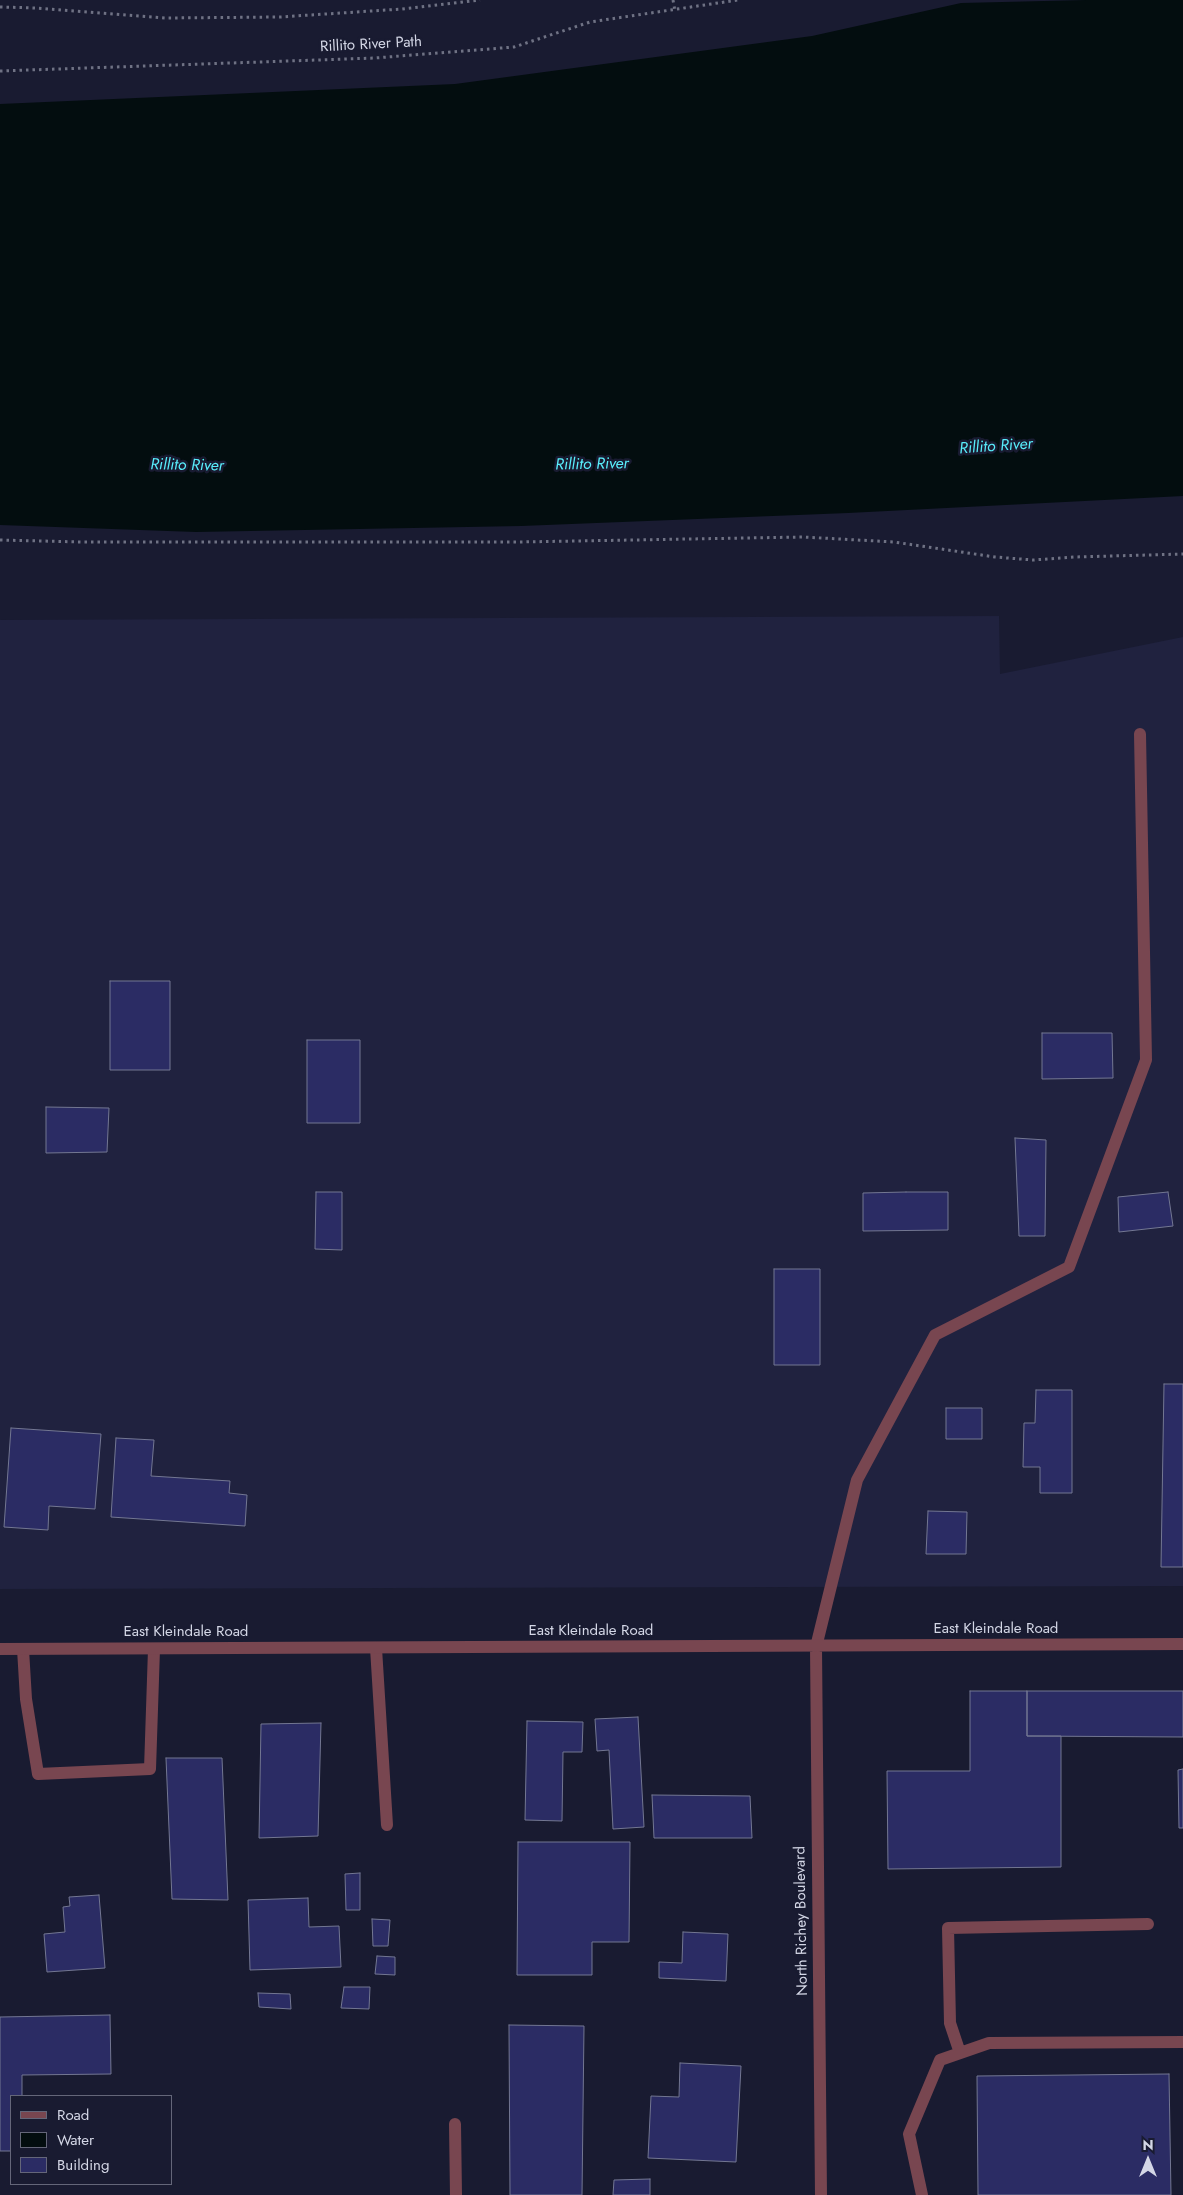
<!DOCTYPE html>
<html>
<head>
<meta charset="utf-8">
<style>
	body { margin:0 }
	#map { position:relative; width:1183px; height:2195px; overflow:hidden; background:#191b31; font-family:Jost,sans-serif }
	canvas { display:block }
	.legend { position:absolute; left:10px; top:2095px; width:162px; height:90px; box-sizing:border-box; background:#191b31; border:1px solid #646679; margin:0; padding:6px 9px; list-style:none; font-size:15px; color:#d4d7e6 }
	.legend li { display:flex; align-items:center; gap:10px; height:25px }
	.legend b { width:25px; border:1px solid #646679 }
	.north { position:absolute; left:1123px; top:2135px; width:50px; height:50px; -webkit-text-stroke:4px #191b31; paint-order:stroke; rotate:0deg; font-size:14px; font-weight:700; line-height:20px; text-align:center; color:#d4d7e6 }
	.north::after { content:''; display:block; margin:auto; width:18px; height:22px; background:#d4d7e6; clip-path:polygon(50% 0,100% 100%,50% 72%,0 100%) }
</style>
</head>
<body>
<div id="map">
<canvas width="1183" height="2195"></canvas>
<ul class="legend">
<li><b style="height:6px;background:#784650"></b>Road</li>
<li><b style="height:14px;background:#030d0f"></b>Water</li>
<li><b style="height:14px;background:#2b2c64"></b>Building</li>
</ul>
<div class="north">N</div>
</div>
<script>
const c = document.querySelector('canvas').getContext('2d');
c.lineJoin = 'round';
function fill(path, color) {
  c.fillStyle = color;
  c.fill(path, 'evenodd');
}
function poly(rows) {
  const path = new Path2D();
  for (const r of rows) {
    path.moveTo(r[0], r[1]);
    for (let i = 2; i < r.length; i += 2) path.lineTo(r[i], r[i + 1]);
  }
  return path;
}
function strokePath(path, color, width, dash) {
  c.strokeStyle = color;
  c.lineWidth = width;
  c.lineCap = dash ? 'butt' : 'round';
  c.setLineDash(dash || []);
  c.stroke(path);
}
function write(font, color, halo, rows, align = 'center') {
  c.font = font + ' Jost,sans-serif';
  c.lineWidth = 5;
  c.setLineDash([]);
  c.textBaseline = 'middle';
  c.strokeStyle = halo;
  c.fillStyle = color;
  for (const [text, x, y, turn = 0] of rows) {
    c.save();
    c.translate(x, y);
    c.rotate((+turn || 0) * Math.PI / 180);
    c.textAlign = isNaN(turn) ? turn : align;
    if (halo) c.strokeText(text, 0, 0);
    c.fillText(text, 0, 0);
    c.restore();
  }
}
fill(poly([
	[999,616,1000,674,1183,637,1183,1586,0,1589,0,620]
]), '#20223f');
fill(poly([
	[1086,0,1183,0,1183,496,848,513,521,526,196,532,0,525,0,104,455,84,812,36,961,3]
]), '#030d0f');
const building = poly([
	[110,981,170,981,170,1070,110,1070,110,981],
	[1042,1033,1112,1033,1113,1078,1042,1079,1042,1033],
	[307,1040,360,1040,360,1123,307,1123,307,1040],
	[46,1107,109,1108,107,1152,46,1153,46,1107],
	[1015,1138,1046,1140,1045,1236,1019,1236,1015,1138],
	[316,1192,342,1192,342,1250,315,1249,316,1192],
	[906,1192,948,1192,948,1230,863,1231,863,1193,906,1192],
	[1168,1192,1173,1226,1119,1232,1118,1197,1168,1192],
	[774,1269,820,1269,820,1365,774,1365,774,1269],
	[1164,1384,1183,1384,1183,1567,1161,1567,1164,1384],
	[1036,1390,1072,1390,1072,1493,1040,1493,1040,1467,1023,1467,1024,1423,1035,1423,1036,1390],
	[946,1408,982,1408,982,1439,946,1439,946,1408],
	[11,1428,101,1434,95,1509,49,1506,48,1530,4,1527,11,1428],
	[116,1438,154,1440,151,1476,230,1481,229,1493,247,1495,245,1526,111,1517,116,1438],
	[928,1511,967,1512,966,1554,926,1554,928,1511],
	[970,1691,1027,1691,1027,1736,1061,1736,1061,1867,888,1869,887,1771,970,1771,970,1691],
	[1027,1691,1183,1691,1183,1737,1027,1736,1027,1691],
	[638,1717,644,1827,613,1829,609,1750,597,1751,595,1719,638,1717],
	[527,1721,583,1722,582,1752,563,1752,562,1821,525,1820,527,1721],
	[321,1723,318,1836,259,1838,261,1724,321,1723],
	[166,1758,222,1758,228,1900,172,1899,166,1758],
	[1183,1769,1183,1828,1179,1828,1178,1770,1183,1769],
	[652,1795,750,1796,752,1838,654,1838,652,1795],
	[518,1842,630,1842,629,1942,592,1942,592,1975,517,1975,518,1842],
	[360,1873,360,1910,346,1910,345,1874,360,1873],
	[99,1895,105,1968,47,1972,44,1934,65,1932,63,1907,70,1906,69,1897,99,1895],
	[308,1898,309,1927,339,1926,341,1967,250,1970,248,1900,308,1898],
	[372,1919,390,1920,388,1946,373,1946,372,1919],
	[683,1932,728,1934,726,1981,659,1978,659,1962,682,1963,683,1932],
	[377,1956,395,1957,395,1975,375,1974,377,1956],
	[344,1987,370,1987,369,2009,341,2008,344,1987],
	[258,1993,290,1994,291,2009,259,2007,258,1993],
	[110,2015,111,2074,22,2075,22,2096,11,2096,11,2151,0,2151,0,2017,110,2015],
	[509,2025,584,2026,582,2195,510,2195,509,2025],
	[680,2063,741,2066,736,2162,648,2158,651,2096,679,2097,680,2063],
	[1169,2074,1171,2195,978,2195,977,2076,1169,2074],
	[650,2179,650,2195,613,2195,614,2180,650,2179]
]);
fill(building, '#2b2c64');
strokePath(building, '#737792', 1);
strokePath(poly([
	[673,0,675,11],
	[0,7,36,8,165,18,280,17,402,9,480,0],
	[0,71,375,58,514,47,590,22,738,0],
	[0,540,82,542,519,542,803,537,894,542,995,557,1033,560,1075,557,1183,554]
]), '#6f7284', 3, [2.5, 4]);
strokePath(poly([
	[816,1647,857,1480,935,1335,1069,1267,1146,1060,1140,734],
	[376,1648,387,1825],
	[23,1649,26,1699,38,1774,150,1769,154,1649],
	[960,2053,950,2023,948,1928,1148,1924],
	[455,2124,456,2195],
	[922,2195,909,2134,940,2060,989,2043,1183,2042]
]), '#784650', 12);
strokePath(poly([
	[816,1647,821,2195],
	[0,1649,1183,1644]
]), '#784650', 12);
write('15px', '#d4d7e6', '#191b31', [
	["Rillito River Path",371,45,-3],
	["East Kleindale Road",996,1629],
	["East Kleindale Road",591,1631],
	["East Kleindale Road",186,1632],
	["North Richey Boulevard",802,1921,-91]
]);
write('italic 16px', '#59eefc', '#191b31', [
	["Rillito River",996,447,-4],
	["Rillito River",592,465,-1],
	["Rillito River",187,466,1]
]);
</script>
</body>
</html>
